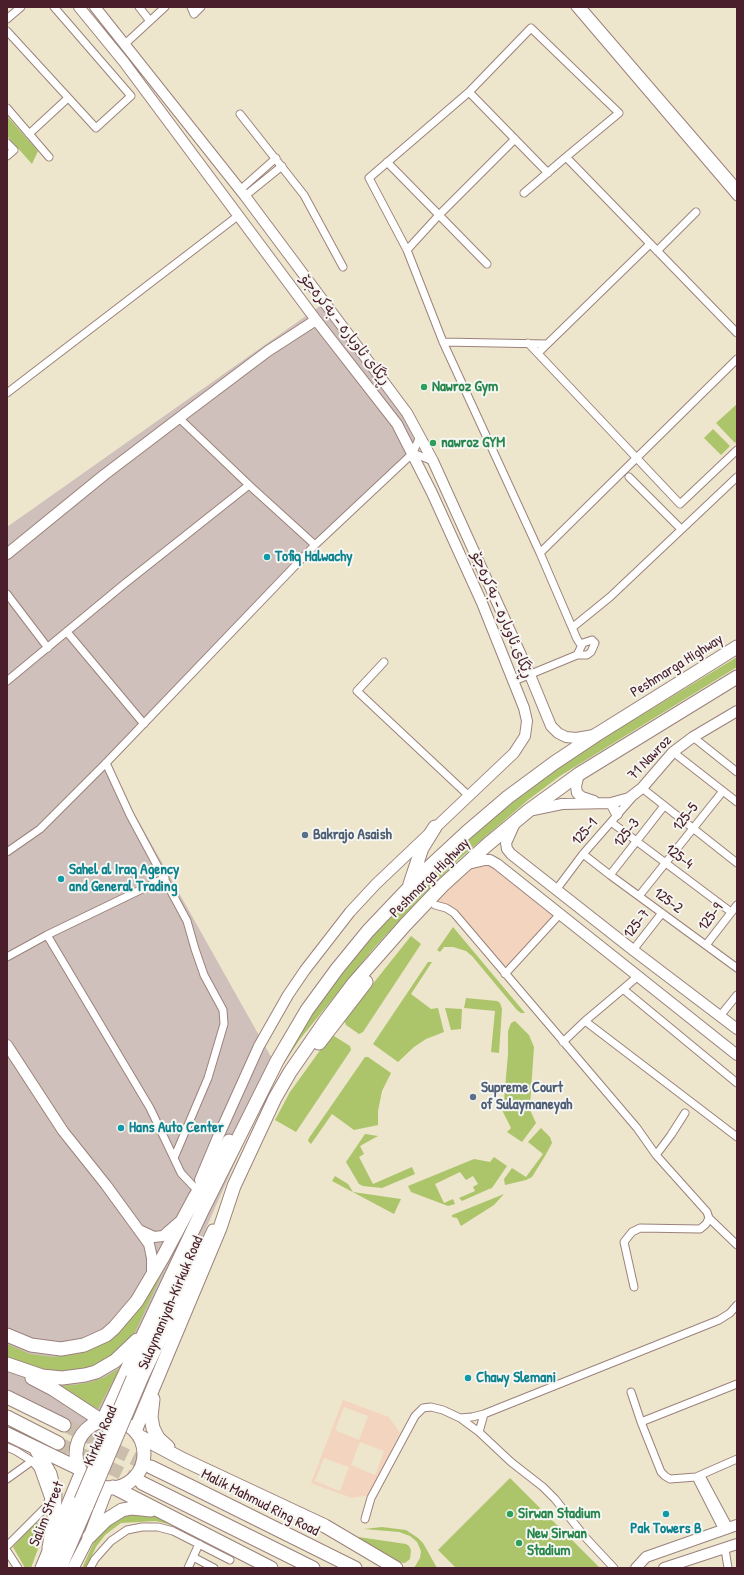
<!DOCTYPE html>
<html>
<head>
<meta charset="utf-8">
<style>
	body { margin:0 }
	#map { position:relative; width:744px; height:1575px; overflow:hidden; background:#ede6cc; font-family:"Patrick Hand",sans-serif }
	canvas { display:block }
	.frame { position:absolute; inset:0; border:8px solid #4a1f2b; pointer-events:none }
</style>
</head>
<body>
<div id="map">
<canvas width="744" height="1575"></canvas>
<div class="frame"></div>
</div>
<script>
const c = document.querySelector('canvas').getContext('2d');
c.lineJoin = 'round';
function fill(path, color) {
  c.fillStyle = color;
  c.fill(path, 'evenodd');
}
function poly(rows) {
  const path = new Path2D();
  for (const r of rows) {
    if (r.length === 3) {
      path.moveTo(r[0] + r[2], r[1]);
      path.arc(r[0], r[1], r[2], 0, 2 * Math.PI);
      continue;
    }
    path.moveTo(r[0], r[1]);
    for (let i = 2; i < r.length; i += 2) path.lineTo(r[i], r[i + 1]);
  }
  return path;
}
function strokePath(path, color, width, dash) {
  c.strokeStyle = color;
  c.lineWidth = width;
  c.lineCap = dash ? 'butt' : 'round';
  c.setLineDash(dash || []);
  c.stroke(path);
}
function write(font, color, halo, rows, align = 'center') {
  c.font = font + ' "Patrick Hand","Playpen Sans Arabic",sans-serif';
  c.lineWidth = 4;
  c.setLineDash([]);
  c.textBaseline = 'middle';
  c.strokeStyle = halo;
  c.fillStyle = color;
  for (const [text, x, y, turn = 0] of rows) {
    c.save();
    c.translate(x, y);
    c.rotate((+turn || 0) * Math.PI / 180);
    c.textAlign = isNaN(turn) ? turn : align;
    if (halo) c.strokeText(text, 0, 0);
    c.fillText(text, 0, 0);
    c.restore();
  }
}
fill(poly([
	[485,860,560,914,505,974,454,913,436,903,478,861],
	[343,1400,389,1417,400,1433,369,1495,352,1498,311,1483],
	[344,1407,368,1416,359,1440,335,1430],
	[360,1442,384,1451,375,1475,351,1465],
	[324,1458,349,1467,340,1491,315,1481]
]), '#f3d4bf');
fill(poly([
	[320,306,403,417,419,448,332,529,106,763,279,1071,240,1151,108,1451,7,1402,7,527]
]), '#cfc0bb');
fill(poly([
	[7,116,38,151,32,164,7,136],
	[737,404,737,441,735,443,716,423],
	[713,429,730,446,721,455,704,438],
	[737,657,737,667,560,776,528,800,458,860,420,898,374,948,300,1039,282,1066,280,1065,312,1010,364,943,434,870,482,826,551,770],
	[453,927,525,1013,521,1013,517,1010,472,956,466,951,453,947,444,947,440,952,437,950],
	[411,936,421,944,363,1032,359,1034,346,1025,344,1020],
	[428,962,432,962,411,994,431,1009,438,1008,444,1032,426,1039,414,1047,398,1062,373,1044],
	[466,998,497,1001,500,1003,502,1009,499,1053,491,1052,495,1011,464,1008],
	[445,1008,462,1009,461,1029,451,1030],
	[515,1021,529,1035,534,1047,530,1105,531,1112,536,1123,522,1142,507,1132,511,1128,503,1112,508,1054,508,1031,511,1023],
	[334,1036,350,1046,351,1050,296,1132,275,1120,290,1092,326,1042,330,1037],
	[365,1057,368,1057,391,1073,382,1091,378,1111,378,1125,354,1130,332,1114,311,1144,308,1141,309,1138],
	[541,1128,550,1137,552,1143,545,1156,532,1177,526,1180,505,1185,504,1179,512,1168,526,1177,543,1154,528,1142],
	[365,1134,378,1136,360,1146,364,1154,359,1157,373,1184,412,1167,415,1174,382,1188,363,1186,359,1184,346,1162],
	[494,1157,507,1166,492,1188,489,1189,462,1201,459,1198,475,1191,473,1187,478,1184,473,1176,466,1180,460,1172,435,1184,444,1203,453,1199,455,1204,448,1206,411,1192,408,1186,474,1159,490,1162],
	[335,1176,348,1184,353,1192,401,1199,394,1214,332,1181],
	[504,1194,494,1205,461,1226,457,1218,452,1217,452,1215],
	[178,1239,135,1332,120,1350,103,1362,81,1369,60,1372,39,1370,7,1359,7,1344,30,1354,53,1357,79,1354,98,1345],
	[120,1368,98,1409,56,1386,74,1385,91,1382,105,1377],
	[510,1478,600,1568,456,1568,438,1550],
	[135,1512,152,1515,175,1523,226,1552,168,1524,156,1521,121,1523,105,1535,96,1547,86,1568,82,1568,95,1540,109,1522],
	[35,1522,44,1526,45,1530,31,1568,25,1568,13,1547],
	[382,1527,406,1530,418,1538,423,1543,437,1568,414,1568,420,1558,421,1551,417,1542,410,1536,399,1532,364,1529],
	[345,1535,406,1544,409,1546,411,1550,410,1559,405,1563,397,1562]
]), '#acc46a');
strokePath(poly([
	[64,1425,151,1467],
	[58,1443,142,1483]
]), '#ccbeac', 13, [13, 6]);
const street = poly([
	[139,7,150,21],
	[191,7,194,14,201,7],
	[575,7,737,197],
	[582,7,737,187],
	[7,19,21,7],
	[7,31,96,128,131,96,54,7],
	[125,44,165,7],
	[469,92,548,173],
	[7,108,49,157],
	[240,114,304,195,343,267],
	[29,134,68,98],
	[7,143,14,150,7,156],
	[566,157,619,113,531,28,469,92,369,178,407,250,443,342,540,553,577,639,581,645],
	[387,162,487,264],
	[240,190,276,158],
	[524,193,566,157,737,333],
	[245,196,282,166],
	[407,250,439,215,515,139],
	[657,251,696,212],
	[443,342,547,344],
	[528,343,680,504,737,450],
	[538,353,650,244],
	[7,393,239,215],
	[179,418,249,485,315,545],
	[413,453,433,461],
	[629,477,681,529],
	[540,553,737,359],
	[7,594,48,648],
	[573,627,610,597,737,477],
	[67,632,144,724],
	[384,662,357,691,469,796],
	[7,681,123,585,249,485],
	[514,681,577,655,587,655,591,652,595,643,592,640,583,643,577,655],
	[693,737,737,772],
	[673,752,737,802],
	[106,763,130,815,187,921,195,949,204,975,223,1010,224,1024,208,1078,174,1158],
	[642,788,737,863],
	[611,822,731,912],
	[7,852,40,829,106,763,315,545,413,453,420,436],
	[583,854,610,875,737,968],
	[610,875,664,806],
	[556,890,583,854,632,798],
	[639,896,723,791],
	[435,905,446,908,454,913,637,1128,656,1155,671,1135,685,1113],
	[47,935,150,1108,181,1173,196,1189],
	[706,945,737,905],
	[633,950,662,913],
	[7,957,47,935,165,878],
	[505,974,560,914],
	[637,977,623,989,737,1083],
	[720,1016,737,995],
	[585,1021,737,1137],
	[563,1042,585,1021,623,989],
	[709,1218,737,1245],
	[634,1287,624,1242,632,1232,640,1228,700,1229,706,1224,709,1218,707,1212,656,1155],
	[631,1392,641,1422,661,1472,665,1476,670,1479,696,1477,737,1459],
	[460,1418,472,1417,484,1414,719,1320,730,1313,737,1305],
	[641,1422,737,1384],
	[479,1432,484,1414],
	[7,1447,16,1451,32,1461,38,1468,49,1499,46,1507,7,1546],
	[701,1476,729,1528],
	[696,1477,723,1530],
	[7,1479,32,1461],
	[365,1519,371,1498,415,1416,423,1408,431,1407,443,1410,460,1418,479,1432,511,1462,543,1487,555,1499,585,1537,614,1568],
	[725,1549,728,1568],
	[7,1551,18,1568],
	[193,1557,214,1568],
	[90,1568,95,1559,111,1541,127,1530,142,1527,158,1527,173,1531,230,1560],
	[188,1568,199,1544]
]);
const secondary = poly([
	[79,7,124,62,316,320,397,424,432,493,482,603,524,708,527,721,525,736,514,753,376,884,350,912,305,970,288,995,259,1046,218,1137,200,1180],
	[95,7,245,196,407,413,433,461,530,675,551,726,558,733,566,737,576,738,594,735],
	[7,554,104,475,179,418,268,351,316,320],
	[579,774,576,786,577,793,582,797,594,801],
	[611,803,617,814],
	[533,810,562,804,611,803,629,798,642,788,673,752,693,737,737,711],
	[515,823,506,843,507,849,511,854,633,950,737,1029],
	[468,864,485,860,490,860,497,864,737,1055],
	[7,1045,63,1131,106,1185,149,1244,152,1258,152,1275],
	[139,1230,154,1237,163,1236,179,1222],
	[636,1568,646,1557,737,1525],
	[664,1568,737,1544]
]);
const primary = poly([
	[132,1378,188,1254],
	[142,1379,213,1230],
	[41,1568,81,1471],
	[50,1568,80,1500],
	[61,1568,88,1506],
	[73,1568,89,1537,108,1487]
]);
const highway = poly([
	[410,884,422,848,435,827],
	[319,1043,366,982],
	[7,1335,31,1345,61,1349,84,1345,106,1335,114,1328,137,1301,163,1257,195,1197,229,1141],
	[7,1364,42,1376,62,1378,85,1375,96,1372,115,1361,137,1340],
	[32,1378,53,1389,102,1421],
	[7,1397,64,1425],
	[153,1399,151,1417,153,1428,158,1438,168,1447],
	[7,1417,58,1443],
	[103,1420,202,1211,277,1061,307,1010,337,969,368,931,426,870,467,832,508,797,554,763,596,735,737,647],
	[110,1454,34],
	[135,1431,220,1228,234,1186,275,1098,290,1072,326,1020,354,983,405,925,442,886,487,845,528,811,579,774,737,677],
	[7,1434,80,1469],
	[139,1436,184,1460,325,1526,396,1568],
	[36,1449,50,1474,55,1494,54,1520,49,1548],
	[151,1467,188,1485,355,1568],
	[142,1483,313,1568],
	[113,1487,271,1568],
	[89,1537,106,1520,122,1510,132,1508,151,1510]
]);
strokePath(street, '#9c827c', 9);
strokePath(secondary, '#9c827c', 12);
strokePath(primary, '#9c827c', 13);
strokePath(highway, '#9c827c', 15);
strokePath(street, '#fff', 7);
strokePath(secondary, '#fff', 10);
strokePath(primary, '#fff', 11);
strokePath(highway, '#fff', 13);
const primaryBridge = poly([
	[80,1500,132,1378],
	[88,1506,142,1379]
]);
strokePath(primaryBridge, '#9c827c', 13, []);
strokePath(primaryBridge, '#fff', 11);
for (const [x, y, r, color] of [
	[424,387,4,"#2e9e5b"],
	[433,443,4,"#2e9e5b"],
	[267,557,4,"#0f9aa8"],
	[305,835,4,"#5c6f8a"],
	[61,879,4,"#0f9aa8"],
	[473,1097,4,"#5c6f8a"],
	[121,1128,4,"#0f9aa8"],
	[468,1378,4,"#0f9aa8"],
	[510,1514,4,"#2e9e5b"],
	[666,1514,4,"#0f9aa8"],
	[519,1543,4,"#2e9e5b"]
]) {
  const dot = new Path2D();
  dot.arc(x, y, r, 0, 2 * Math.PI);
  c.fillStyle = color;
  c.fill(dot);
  strokePath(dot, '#f6f6f2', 1.5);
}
write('15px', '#4a1f2b', '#f6f6f2', [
	["ڕێگای ئاوبارە - بەکرەجۆ",345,330,52],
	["ڕێگای ئاوبارە - بەکرەجۆ",502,615,67],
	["Peshmarga Highway",677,666,-32],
	["71 Nawroz",650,758,-46],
	["125-5",686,817,-52],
	["125-1",585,832,-49],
	["125-3",627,833,-52],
	["125-4",679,857,37],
	["Peshmarga Highway",430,878,-45],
	["125-2",668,901,36],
	["125-9",711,917,-53],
	["125-7",637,924,-52],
	["Sulaymaniyah-Kirkuk Road",171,1303,-67],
	["Kirkuk Road",101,1436,-67],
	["Malik Mahmud Ring Road",260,1503,27],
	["Salim Street",47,1514,-68]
]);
write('bold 15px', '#27864d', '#f6f6f2', [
	["Nawroz Gym",432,387],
	["nawroz GYM",441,443],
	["Sirwan Stadium",518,1514],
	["New Sirwan",527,1534],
	["Stadium",527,1551]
], 'left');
write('bold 15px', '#0d838f', '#f6f6f2', [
	["Tofiq Halwachy",275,557],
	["Sahel al Iraq Agency",69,870],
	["and General Trading",69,887],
	["Hans Auto Center",129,1128],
	["Chawy Slemani",476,1378],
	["Pak Towers B",666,1529,"center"]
], 'left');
write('bold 15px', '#4e5e75', '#f6f6f2', [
	["Bakrajo Asaish",313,835],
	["Supreme Court",481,1088],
	["of Sulaymaneyah",481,1105]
], 'left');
</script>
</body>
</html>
